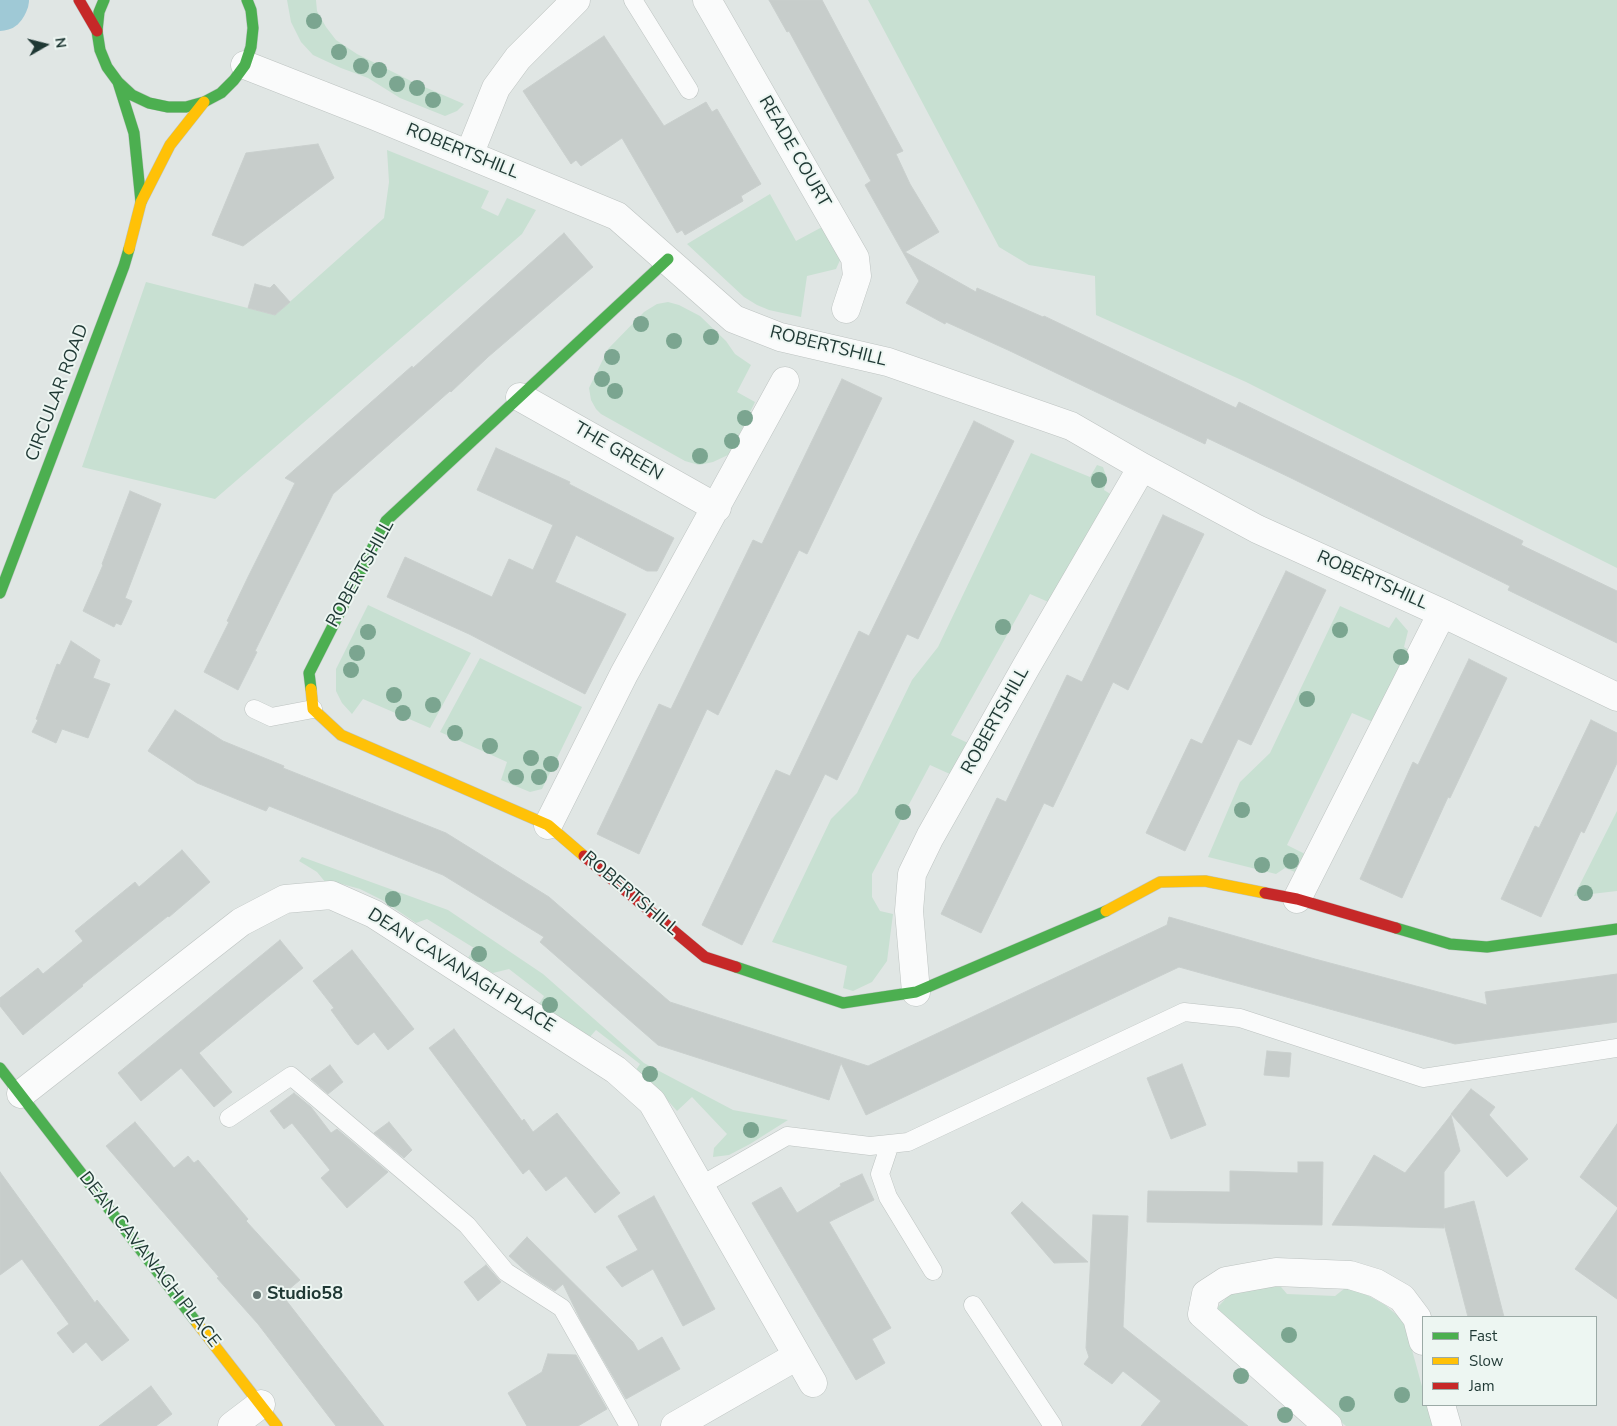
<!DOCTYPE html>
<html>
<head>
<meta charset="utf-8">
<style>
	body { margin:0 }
	#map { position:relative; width:1617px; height:1426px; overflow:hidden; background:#e0e6e4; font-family:"Nunito Sans",sans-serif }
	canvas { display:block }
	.legend { position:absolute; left:1422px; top:1316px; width:175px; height:90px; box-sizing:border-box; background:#edf6f2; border:1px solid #9baaa6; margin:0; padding:6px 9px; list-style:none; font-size:15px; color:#1f3834 }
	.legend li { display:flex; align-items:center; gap:10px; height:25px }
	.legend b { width:25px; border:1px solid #9baaa6 }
	.north { position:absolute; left:20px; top:20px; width:50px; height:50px; -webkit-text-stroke:4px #edf6f2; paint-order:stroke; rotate:82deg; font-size:14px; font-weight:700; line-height:20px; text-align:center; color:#1f3834 }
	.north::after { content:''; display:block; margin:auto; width:18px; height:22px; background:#1f3834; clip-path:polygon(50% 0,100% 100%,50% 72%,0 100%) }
</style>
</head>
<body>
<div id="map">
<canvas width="1617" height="1426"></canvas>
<ul class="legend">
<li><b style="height:6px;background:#4caf50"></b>Fast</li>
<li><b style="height:6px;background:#ffc107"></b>Slow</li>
<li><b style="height:6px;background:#c62828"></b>Jam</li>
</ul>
<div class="north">N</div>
</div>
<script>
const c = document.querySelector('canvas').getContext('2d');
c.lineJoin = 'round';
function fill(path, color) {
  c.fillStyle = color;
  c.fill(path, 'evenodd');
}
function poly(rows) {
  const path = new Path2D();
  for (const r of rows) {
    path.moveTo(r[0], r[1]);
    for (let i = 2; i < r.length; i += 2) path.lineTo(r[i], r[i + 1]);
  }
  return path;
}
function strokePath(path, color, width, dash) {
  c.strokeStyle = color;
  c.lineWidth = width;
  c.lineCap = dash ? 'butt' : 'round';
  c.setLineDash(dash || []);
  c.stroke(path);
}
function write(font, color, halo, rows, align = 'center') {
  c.font = font + ' "Nunito Sans",sans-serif';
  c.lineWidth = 4;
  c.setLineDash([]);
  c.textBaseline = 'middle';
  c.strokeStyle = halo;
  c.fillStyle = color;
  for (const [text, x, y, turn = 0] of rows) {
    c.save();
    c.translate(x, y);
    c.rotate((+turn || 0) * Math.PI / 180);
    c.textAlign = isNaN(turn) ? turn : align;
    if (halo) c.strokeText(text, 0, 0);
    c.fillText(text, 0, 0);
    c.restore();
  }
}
fill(poly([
	[287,0,316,0,317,11,326,27,336,40,357,54,413,82,464,104,457,111,445,116,400,98,368,78,341,68,313,55,301,42,291,22],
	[868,0,1617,0,1617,568,1246,382,1096,315,1095,276,1029,265,999,247],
	[387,150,489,191,481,208,498,216,507,198,536,210,522,234,215,499,82,467,146,282,275,315,384,218,389,182],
	[770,194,796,241,824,226,841,258,836,269,807,276,801,317,769,310,757,305,744,297,687,244],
	[668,302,679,305,700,316,726,341,735,354,751,365,737,392,755,402,730,454,713,462,699,465,685,461,601,414,596,409,591,400,589,388,608,349,644,312,657,304],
	[1031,453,1090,477,1097,465,1103,467,1107,479,1104,490,1112,495,1053,604,1030,594,951,735,970,744,952,775,930,765,872,874,872,897,880,911,893,914,887,961,872,982,853,991,843,988,847,966,772,942,831,819,857,793,912,680,938,647],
	[368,605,471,653,430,728,363,699,352,714,342,703,336,691,336,669],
	[1340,606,1389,628,1396,617,1408,631,1404,647,1410,651,1373,722,1352,713,1287,845,1305,854,1295,872,1285,868,1276,874,1208,857,1240,782,1270,753],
	[480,658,582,707,542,789,530,792,501,780,507,762,440,732],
	[1617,811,1617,891,1574,896],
	[302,857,448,910,543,974,644,1063,733,1110,788,1120,750,1144,729,1155,713,1157,714,1148,727,1134,692,1097,677,1111,654,1085,636,1070,640,1064,596,1030,589,1038,539,1004,544,996,509,969,493,973,468,958,474,948,427,919,416,923,382,900,360,889,342,884,326,883,317,872,299,861],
	[1276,1281,1287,1294,1335,1296,1349,1285,1385,1305,1404,1321,1423,1390,1423,1405,1427,1405,1433,1426,1346,1426,1218,1320,1217,1308,1229,1295]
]), '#c8e0d2');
strokePath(poly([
	[0,4,2,0]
]), '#9fc9d6', 54);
const building = poly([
	[769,0,822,0,855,62,903,151,896,154,910,184,939,232,905,252,976,292,977,288,1043,317,1044,316,1236,408,1239,402,1523,541,1521,545,1617,591,1617,643,1508,590,1510,586,1289,477,1207,438,1205,444,1008,350,946,322,945,324,906,303,919,281,865,185,871,181,843,130,789,31,787,32,769,0],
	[604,36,664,126,706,102,712,112,717,109,761,184,741,196,743,201,685,235,682,230,677,233,622,138,581,166,576,160,571,164,523,91,604,36],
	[318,144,334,178,243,246,212,235,246,153,318,144],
	[564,233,593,267,488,357,451,392,450,391,333,494,280,600,255,651,257,652,238,690,204,672,229,622,227,621,248,577,295,483,285,478,412,366,413,368,564,233],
	[255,284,270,288,274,284,290,302,275,315,248,308,255,284],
	[842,379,882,398,807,554,799,550,718,715,707,709,639,854,597,834,659,704,671,709,753,540,762,544,842,379],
	[974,421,1014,441,918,639,907,634,837,780,825,774,742,945,702,925,776,770,790,776,859,631,869,636,974,421],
	[496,448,570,482,569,484,674,538,657,571,647,571,576,535,555,582,626,614,585,694,469,634,387,597,405,557,492,597,509,559,533,570,553,525,477,490,496,448],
	[130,491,161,504,125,598,132,601,121,625,116,623,114,627,83,611,103,565,102,564,130,491],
	[1163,515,1204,534,1128,690,1113,682,1053,807,1044,803,981,933,941,914,997,798,1006,802,1067,675,1082,682,1163,515],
	[1286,571,1326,590,1251,745,1238,739,1185,851,1146,833,1191,739,1202,744,1286,571],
	[71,641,100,660,93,678,110,684,88,738,62,729,56,743,32,732,38,720,36,719,57,664,60,665,71,641],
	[1469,659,1507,678,1450,798,1448,797,1402,898,1360,879,1413,762,1418,765,1469,659],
	[175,710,223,741,284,766,283,768,446,833,549,897,670,1002,868,1066,1167,925,1169,917,1315,959,1487,1005,1485,992,1617,974,1617,1022,1455,1044,1179,967,866,1115,841,1063,829,1100,658,1045,540,942,544,937,443,875,269,806,266,811,197,783,148,751,175,710],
	[1591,720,1617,733,1617,763,1584,833,1581,831,1541,917,1501,899,1535,826,1539,828,1591,720],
	[182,850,210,882,169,917,168,916,82,985,83,986,23,1035,0,1006,0,998,38,968,43,974,83,941,75,931,135,882,139,887,182,850],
	[280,940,303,968,199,1053,232,1092,214,1107,181,1068,141,1101,118,1073,280,940],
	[352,950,414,1029,388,1050,374,1032,358,1045,355,1043,331,1010,334,1008,313,981,352,950],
	[454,1029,522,1121,524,1119,533,1132,557,1113,620,1193,595,1213,566,1176,546,1191,529,1169,523,1174,429,1048,454,1029],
	[1267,1051,1291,1053,1289,1077,1264,1075,1267,1051],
	[1182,1064,1206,1125,1171,1139,1147,1078,1182,1064],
	[330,1065,343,1082,328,1094,311,1079,330,1065],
	[1471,1089,1495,1107,1489,1115,1528,1159,1507,1177,1451,1114,1471,1089],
	[294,1093,311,1107,331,1133,337,1129,388,1172,347,1208,321,1178,330,1170,292,1123,284,1129,270,1111,294,1093],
	[1451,1115,1460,1151,1444,1172,1444,1209,1474,1201,1504,1317,1468,1317,1444,1224,1444,1228,1332,1225,1374,1155,1405,1173,1451,1115],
	[135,1122,174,1168,188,1156,194,1163,198,1160,248,1219,246,1221,300,1280,282,1295,384,1426,336,1426,258,1324,217,1278,219,1277,106,1146,135,1122],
	[389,1122,412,1150,404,1158,374,1133,389,1122],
	[1617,1124,1617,1207,1580,1177,1617,1124],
	[1298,1162,1323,1162,1322,1225,1147,1222,1148,1191,1230,1192,1230,1171,1298,1173,1298,1162],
	[0,1172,95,1303,97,1300,129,1340,102,1361,86,1342,73,1353,57,1333,69,1324,22,1259,0,1275,0,1172],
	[862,1174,874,1200,829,1222,891,1328,872,1339,885,1363,856,1380,752,1203,781,1187,797,1213,841,1186,840,1184,862,1174],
	[654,1196,715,1309,683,1326,653,1269,622,1287,606,1267,638,1250,618,1216,654,1196],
	[1022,1202,1088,1262,1054,1263,1011,1213,1022,1202],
	[1617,1210,1617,1299,1575,1269,1617,1210],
	[1093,1215,1128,1216,1123,1327,1248,1426,1141,1426,1161,1401,1123,1371,1112,1384,1084,1364,1089,1357,1086,1348,1093,1215],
	[527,1237,633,1342,638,1351,662,1337,680,1369,626,1399,582,1323,563,1284,555,1291,530,1275,509,1256,527,1237],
	[486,1265,501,1282,478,1301,464,1282,486,1265],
	[548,1354,576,1355,607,1409,578,1426,527,1426,508,1393,542,1372,548,1354],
	[151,1386,172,1414,156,1426,99,1426,151,1386]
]);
fill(building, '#c7cdcb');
strokePath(building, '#c9cfcd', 1);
const lane = poly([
	[633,0,689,90],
	[254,709,271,717,313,709],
	[229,1118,291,1076,467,1225,506,1272,562,1308,629,1426],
	[890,1144,880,1174,888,1197,933,1271],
	[700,1186,787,1136,870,1146,908,1142,1184,1012,1240,1018,1423,1078,1617,1048],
	[973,1305,1053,1426]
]);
const street = poly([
	[707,0,855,258,857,276,846,309],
	[245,65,375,116,617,216,734,319,780,337,888,362,1071,426,1142,467,1257,529,1442,613,1617,697],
	[469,155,496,88,518,58,576,0],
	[520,397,717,508],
	[548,825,624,674,785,381],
	[1297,899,1442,613],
	[916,992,909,911,912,874,930,837,1026,667,1142,467],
	[21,1094,241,922,285,899,331,895,374,914,616,1070,652,1102,813,1383],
	[1441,1405,1447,1426],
	[232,1426,261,1404],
	[675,1426,797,1356],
	[1328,1426,1202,1314,1206,1294,1226,1281,1276,1272,1350,1275,1376,1283,1402,1298,1417,1318,1423,1341]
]);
const fast = poly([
	[104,0,99,12,97,31,100,50,107,67,118,82,132,95,149,103,168,107,186,107,204,102,221,93,234,80,245,65,251,47,253,28,251,10,247,0],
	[118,82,134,133,141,202],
	[0,593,124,266,129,249],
	[311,689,309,673,386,521,668,259],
	[1396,928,1450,944,1487,947,1617,929],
	[736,967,843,1003,916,992,1106,911],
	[0,1068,197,1323]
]);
const slow = poly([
	[129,249,141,202,170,145,204,102],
	[311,689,313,709,341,735,548,825,584,856],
	[1106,911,1160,882,1205,881,1265,893],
	[197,1323,277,1426]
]);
const jam = poly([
	[79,0,97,31],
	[584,856,705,957,736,967],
	[1265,893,1297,899,1396,928]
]);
strokePath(lane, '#bdc3c1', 19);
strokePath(street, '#bdc3c1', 29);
strokePath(fast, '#bcc4c1', 12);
strokePath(slow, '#bcc4c1', 12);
strokePath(jam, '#bcc4c1', 12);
strokePath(lane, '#fafbfb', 18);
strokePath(street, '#fafbfb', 28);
strokePath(fast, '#4caf50', 11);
strokePath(slow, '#ffc107', 11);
strokePath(jam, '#c62828', 11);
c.fillStyle = '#7ba590';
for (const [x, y] of [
	[314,21],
	[339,52],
	[361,66],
	[379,70],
	[397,84],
	[417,88],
	[433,100],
	[641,324],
	[711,337],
	[674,341],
	[612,357],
	[602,379],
	[615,391],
	[745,418],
	[732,441],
	[700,456],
	[1099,480],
	[1003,627],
	[1340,630],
	[368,632],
	[357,653],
	[1401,657],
	[351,670],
	[394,695],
	[1307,699],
	[433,705],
	[403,713],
	[455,733],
	[490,746],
	[531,758],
	[551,764],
	[516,777],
	[539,777],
	[1242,810],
	[903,812],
	[1291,861],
	[1262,865],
	[1585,893],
	[393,899],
	[479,954],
	[550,1005],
	[650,1074],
	[751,1130],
	[1289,1335],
	[1241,1376],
	[1402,1395],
	[1347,1404],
	[1285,1415]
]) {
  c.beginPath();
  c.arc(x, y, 8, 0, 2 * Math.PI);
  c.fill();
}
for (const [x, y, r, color] of [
	[257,1295,5,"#637572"]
]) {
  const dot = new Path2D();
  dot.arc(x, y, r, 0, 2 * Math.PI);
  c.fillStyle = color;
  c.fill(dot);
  strokePath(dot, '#edf6f2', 2);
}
write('18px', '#1f3834', '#edf6f2', [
	["ROBERTSHILL",462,152,22],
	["READE COURT",794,152,60],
	["ROBERTSHILL",828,347,14],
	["CIRCULAR ROAD",58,393,-69],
	["THE GREEN",618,452,30],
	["ROBERTSHILL",361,574,-61],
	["ROBERTSHILL",1372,581,24],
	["ROBERTSHILL",996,721,-61],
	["ROBERTSHILL",630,894,40],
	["DEAN CAVANAGH PLACE",461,971,32],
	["DEAN CAVANAGH PLACE",149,1260,52]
]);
write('bold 18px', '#1f3834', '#edf6f2', [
	["Studio58",267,1295]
], 'left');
</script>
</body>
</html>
